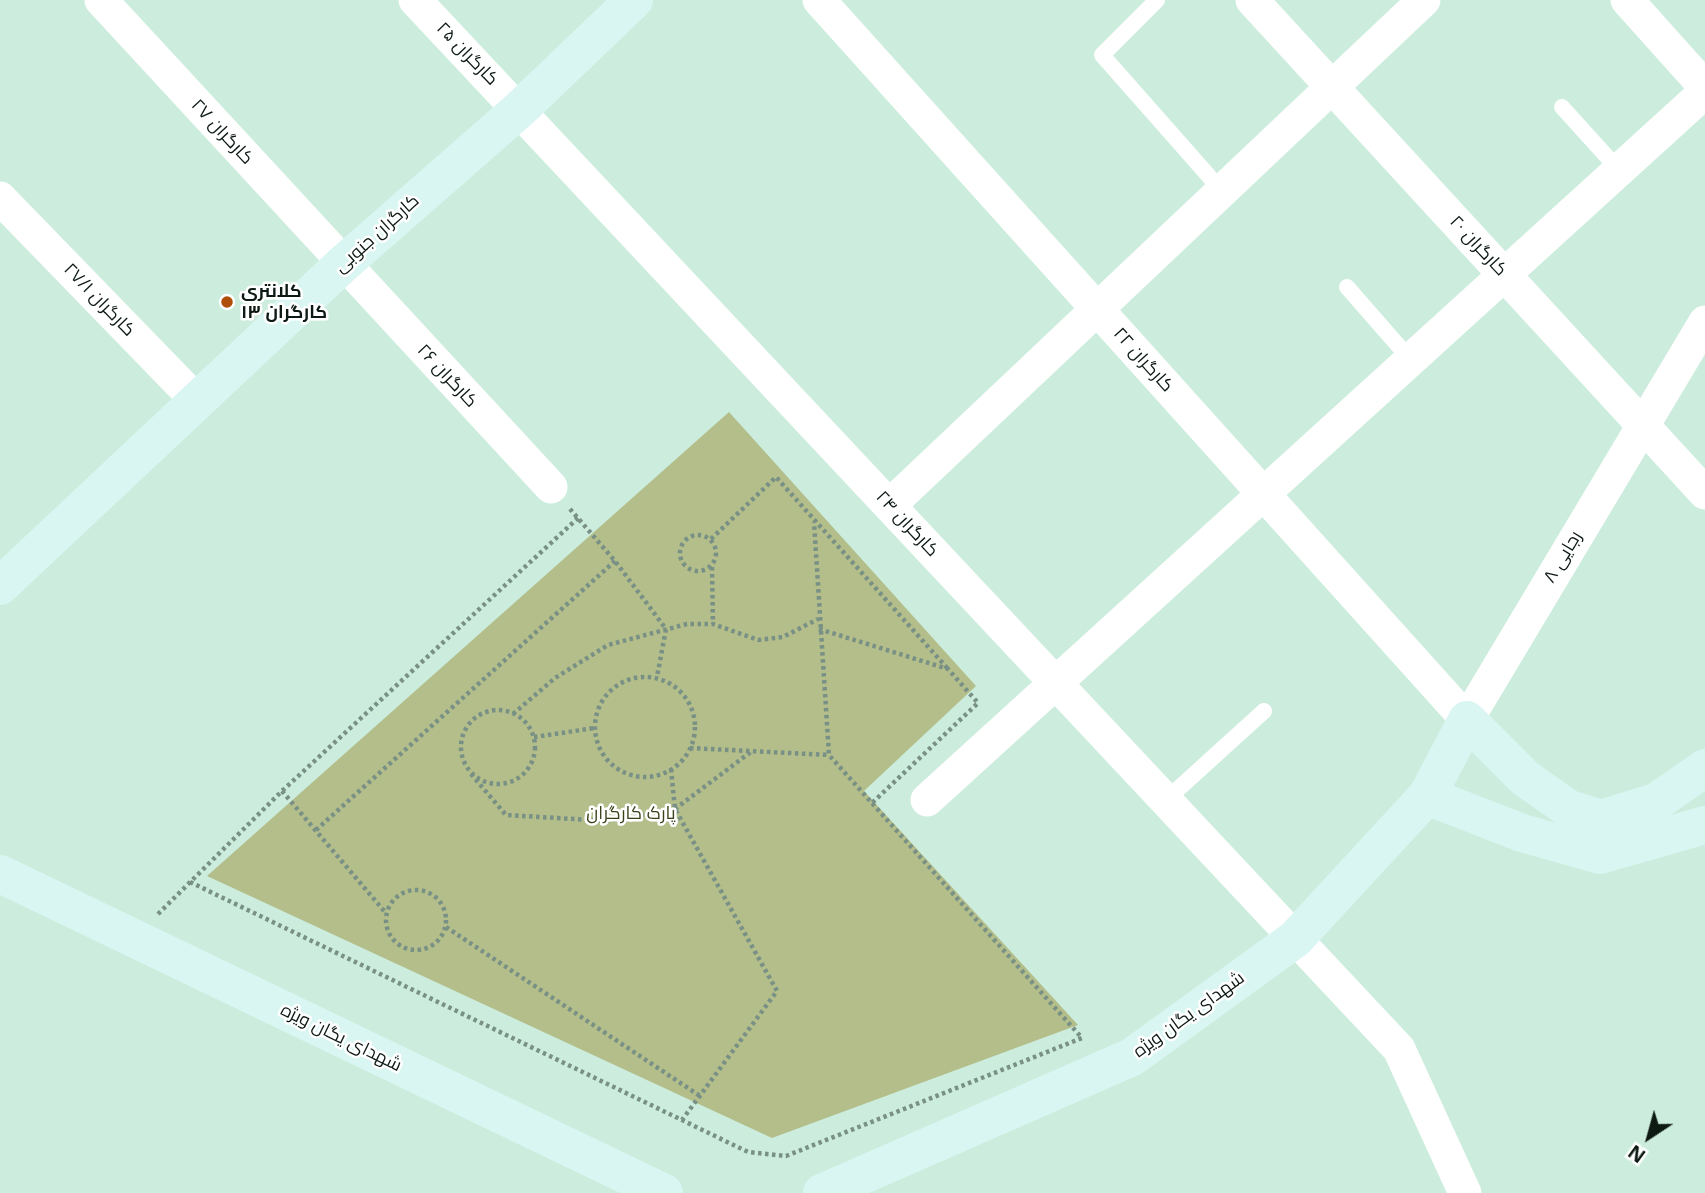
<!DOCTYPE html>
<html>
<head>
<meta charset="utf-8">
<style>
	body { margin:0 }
	#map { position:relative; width:1705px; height:1193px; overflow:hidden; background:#cceddd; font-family:"Noto Sans",sans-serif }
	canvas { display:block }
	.north { position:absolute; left:1614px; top:1102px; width:70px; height:70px; -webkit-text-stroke:5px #fff; paint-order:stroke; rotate:216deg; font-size:19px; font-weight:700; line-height:28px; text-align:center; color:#0d1913 }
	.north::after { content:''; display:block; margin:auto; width:24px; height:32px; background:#0d1913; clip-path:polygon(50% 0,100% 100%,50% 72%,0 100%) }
</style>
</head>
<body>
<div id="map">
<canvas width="1705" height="1193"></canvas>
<div class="north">N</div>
</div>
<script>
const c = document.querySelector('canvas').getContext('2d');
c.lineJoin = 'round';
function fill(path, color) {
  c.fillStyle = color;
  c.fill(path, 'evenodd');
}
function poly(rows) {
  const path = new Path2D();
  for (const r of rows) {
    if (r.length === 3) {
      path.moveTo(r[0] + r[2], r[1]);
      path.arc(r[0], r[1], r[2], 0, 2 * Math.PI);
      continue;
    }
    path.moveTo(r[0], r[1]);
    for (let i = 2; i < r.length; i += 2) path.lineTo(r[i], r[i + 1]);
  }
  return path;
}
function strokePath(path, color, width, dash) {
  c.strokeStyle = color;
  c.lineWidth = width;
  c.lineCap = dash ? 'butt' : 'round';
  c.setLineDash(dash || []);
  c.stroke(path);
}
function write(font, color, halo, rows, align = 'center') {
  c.font = font + ' "Noto Sans",Cairo,sans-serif';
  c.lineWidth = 5;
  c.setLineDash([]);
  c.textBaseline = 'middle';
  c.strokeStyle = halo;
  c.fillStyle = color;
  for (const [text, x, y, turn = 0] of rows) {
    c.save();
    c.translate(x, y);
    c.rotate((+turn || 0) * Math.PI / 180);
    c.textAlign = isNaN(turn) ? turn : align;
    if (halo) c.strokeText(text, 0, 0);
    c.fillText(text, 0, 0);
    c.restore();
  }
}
fill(poly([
	[729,412,976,686,864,791,1078,1025,772,1138,207,876]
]), '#b3be8b');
strokePath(poly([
	[570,509,615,561,666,629,657,677],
	[698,553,18],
	[711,539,776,477,948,669],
	[712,567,713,624],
	[819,629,948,669,978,703,872,803],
	[645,727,50],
	[498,747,37],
	[513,714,555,678,608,645,687,624,713,624,758,640,783,637,818,619],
	[534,737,595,728],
	[690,748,829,755],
	[671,769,675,809,777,991,682,1120],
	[471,774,506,815,607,821,675,809,752,751],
	[282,791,385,912],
	[316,830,615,561],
	[190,882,748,1152,786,1156,1082,1038,829,755,814,522],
	[416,920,30],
	[158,914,282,791,578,518],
	[446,927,700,1096]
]), '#799085', 4.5, [3.5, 3.5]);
strokePath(poly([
	[1157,0,1102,55,1222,191],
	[1562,107,1619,170],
	[1347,287,1410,359],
	[1166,800,1264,711]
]), '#fff', 16);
strokePath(poly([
	[101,0,551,487],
	[415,0,1399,1049,1465,1193],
	[819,0,1467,720,1705,322],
	[1252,0,1705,493],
	[1627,0,1705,87],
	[0,198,198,402],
	[890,505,1424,0],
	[927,800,1705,92]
]), '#fff', 33);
strokePath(poly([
	[0,586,343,264,520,109,634,0],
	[1427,796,1522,833,1600,855,1705,825],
	[0,874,664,1193],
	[822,1193,1132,1057,1295,939,1427,796,1467,720,1525,778,1569,809,1601,819,1656,802,1705,768]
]), '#daf6f3', 38);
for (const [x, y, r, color] of [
	[227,302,7,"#ae4e08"]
]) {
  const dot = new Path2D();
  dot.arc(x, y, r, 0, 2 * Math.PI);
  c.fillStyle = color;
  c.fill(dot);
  strokePath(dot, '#fff', 2.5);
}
write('18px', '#0d1913', '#fff', [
	["کارگران ۲۵",467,54,46],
	["کارگران ۲۷",222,132,47],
	["کارگران جنوبی",377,234,-42],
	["کارگران ۲۰",1478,246,47],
	["کارگران ۲۷/۱",99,300,46],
	["کارگران ۲۲",1143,360,48],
	["کارگران ۲۶",447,376,47],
	["کارگران ۲۴",907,524,47],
	["رجایی ۸",1563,557,-59],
	["شهدای یگان ویژه",1189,1015,-36],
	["شهدای یگان ویژه",341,1038,26]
]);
write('bold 18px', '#0d1913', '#fff', [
	["کلانتری",241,292],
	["۱۳ کارگران",241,313]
], 'left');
write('18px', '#3a411b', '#fff', [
	["پارک کارگران",631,814]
]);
</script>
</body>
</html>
